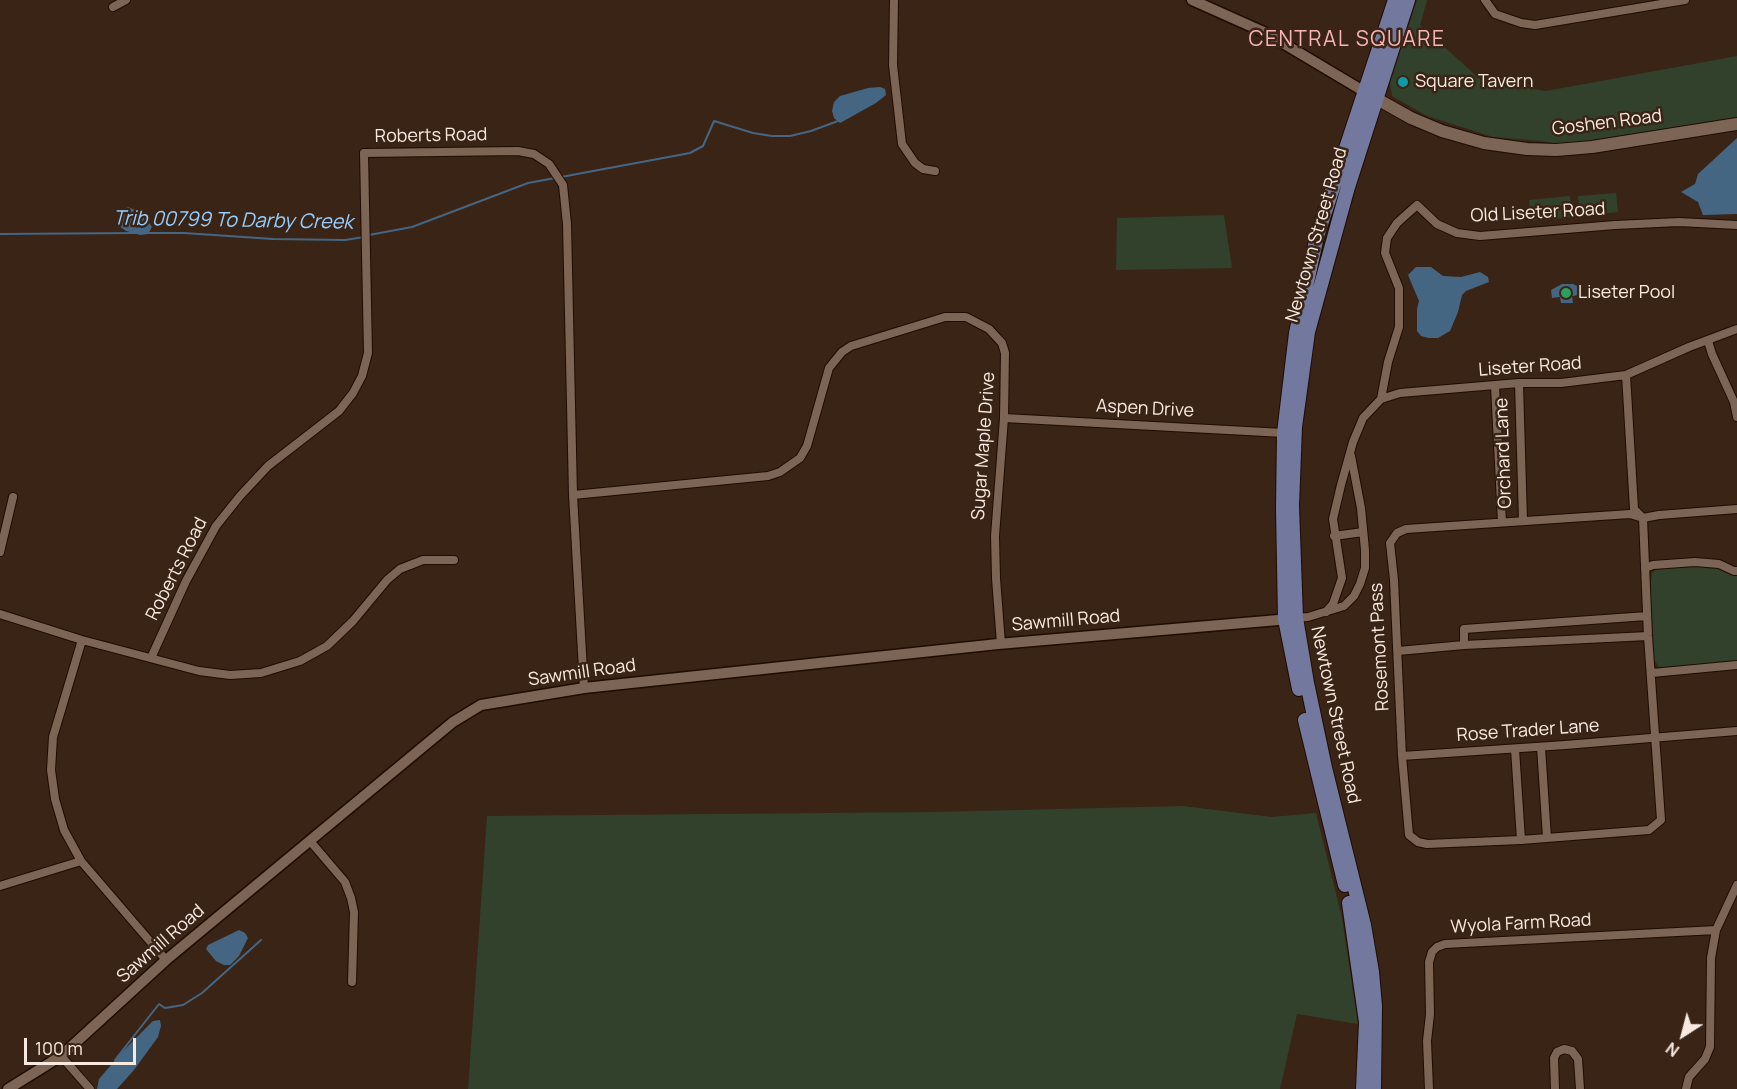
<!DOCTYPE html>
<html>
<head>
<meta charset="utf-8">
<style>
	body { margin:0 }
	#map { position:relative; width:1737px; height:1089px; overflow:hidden; background:#392416; font-family:Manrope,sans-serif }
	canvas { display:block }
	.north { position:absolute; left:1653px; top:1005px; width:60px; height:60px; -webkit-text-stroke:4px #392416; paint-order:stroke; rotate:216deg; font-size:16px; font-weight:700; line-height:24px; text-align:center; color:#f9eae1 }
	.north::after { content:''; display:block; margin:auto; width:21px; height:27px; background:#f9eae1; clip-path:polygon(50% 0,100% 100%,50% 72%,0 100%) }
	.scale { position:absolute; left:24px; top:1038px; width:112px; height:27px; box-sizing:border-box; border:3px solid #f9eae1; border-top:0; padding-left:8px; font-size:18px; line-height:21px; white-space:nowrap; color:#f9eae1; -webkit-text-stroke:4px #392416; paint-order:stroke }
</style>
</head>
<body>
<div id="map">
<canvas width="1737" height="1089"></canvas>
<div class="north">N</div>
<div class="scale">100 m</div>
</div>
<script>
const c = document.querySelector('canvas').getContext('2d');
c.lineJoin = 'round';
function fill(path, color) {
  c.fillStyle = color;
  c.fill(path, 'evenodd');
}
function poly(rows) {
  const path = new Path2D();
  for (const r of rows) {
    path.moveTo(r[0], r[1]);
    for (let i = 2; i < r.length; i += 2) path.lineTo(r[i], r[i + 1]);
  }
  return path;
}
function strokePath(path, color, width, dash) {
  c.strokeStyle = color;
  c.lineWidth = width;
  c.lineCap = dash ? 'butt' : 'round';
  c.setLineDash(dash || []);
  c.stroke(path);
}
function write(font, color, halo, rows, align = 'center') {
  c.font = font + ' Manrope,sans-serif';
  c.lineWidth = 5;
  c.setLineDash([]);
  c.textBaseline = 'middle';
  c.strokeStyle = halo;
  c.fillStyle = color;
  for (const [text, x, y, turn = 0] of rows) {
    c.save();
    c.translate(x, y);
    c.rotate((+turn || 0) * Math.PI / 180);
    c.textAlign = isNaN(turn) ? turn : align;
    if (halo) c.strokeText(text, 0, 0);
    c.fillText(text, 0, 0);
    c.restore();
  }
}
fill(poly([
	[1417,0,1427,0,1420,25,1481,80,1546,91,1737,56,1737,118,1569,146,1541,141,1493,137,1427,116,1392,96,1390,83],
	[1616,193,1618,212,1580,216,1578,196],
	[1570,196,1573,217,1531,221,1529,200],
	[1224,215,1232,268,1116,270,1117,218],
	[1707,566,1714,567,1732,575,1737,575,1737,664,1660,668,1654,660,1650,587,1652,573,1657,569],
	[1183,806,1272,817,1316,813,1342,918,1358,1024,1297,1014,1280,1089,468,1089,487,816,935,812]
]), '#32412c');
fill(poly([
	[880,87,885,89,886,95,876,103,840,123,834,118,832,111,834,102,840,96,868,88],
	[1737,138,1737,214,1703,215,1698,202,1681,192,1695,184,1698,174],
	[128,207,142,213,152,227,148,234,140,235,126,231,119,226,118,214],
	[1416,267,1431,267,1443,276,1461,277,1480,272,1488,277,1489,282,1466,291,1462,295,1458,312,1450,331,1438,338,1429,338,1421,336,1417,331,1417,309,1419,301,1408,275],
	[1562,284,1573,284,1579,287,1580,295,1572,296,1573,303,1561,303,1560,297,1552,298,1551,290],
	[239,930,245,933,248,938,239,956,230,965,224,965,216,961,206,949,208,945],
	[160,1020,161,1026,158,1037,134,1070,117,1089,97,1089,99,1079,122,1052,153,1021]
]), '#456683');
strokePath(poly([
	[561,177,690,153,703,146,714,121,753,133,772,136,790,136,811,131,838,121],
	[148,233,184,233,273,239,345,240,364,237],
	[0,234,136,233],
	[369,235,412,227,528,183,555,178],
	[115,1060,159,1004,165,1008,183,1005,202,993,261,940]
]), '#456683', 2);
const minor = poly([
	[894,0,893,65,902,144,915,163,923,169,935,171],
	[1485,0,1495,14,1521,23,1535,25,1685,0],
	[113,7,126,0],
	[1708,341,1712,354,1734,402,1737,417],
	[1626,375,1634,509,1641,516],
	[1519,383,1523,521],
	[1495,386,1502,522],
	[1381,399,1388,362,1399,327,1399,288,1385,253,1387,238,1397,223,1417,205,1437,224,1457,233,1480,236,1615,225,1679,222,1737,225],
	[1004,418,1284,433],
	[573,495,768,476,780,472,800,458,807,446,829,368,842,352,851,346,945,317,966,317,989,329,1002,343,1005,353,1004,418,995,536,996,578,1001,644],
	[1630,514,1643,518,1648,636,1661,820,1649,830,1521,840,1427,844,1418,842,1409,835,1402,756,1394,580,1390,543,1397,533,1406,529,1630,514],
	[1643,518,1659,515,1737,509],
	[1334,536,1363,532],
	[0,552,13,497],
	[1645,568,1653,565,1695,562,1719,564,1734,571,1737,571],
	[1326,612,1333,604,1342,578,1333,519,1341,485,1353,442,1363,418,1381,399,1400,393,1519,383,1561,383,1626,375,1689,347,1737,329],
	[0,614,82,640,199,671,230,675,261,673,300,661,327,646,353,621,387,580,400,569,423,560,454,560],
	[1296,618,1308,617,1344,606,1354,596,1360,584,1365,568,1365,550,1361,508,1351,456],
	[82,640,53,737,51,770,55,799,64,830,81,861,166,960],
	[1464,645,1464,629,1647,616],
	[1398,651,1464,645,1648,636],
	[151,658,186,581,216,526,240,496,268,466,339,411,353,393,362,376,368,353,364,153,518,151,534,154,549,164,563,185,567,224,573,495,584,688],
	[1652,673,1737,665],
	[1541,747,1547,838],
	[1515,749,1521,840],
	[1402,756,1565,745,1737,731],
	[310,841,345,882,351,898,354,912,352,982],
	[0,886,81,861],
	[61,1056,90,1089],
	[1429,1089,1427,1041,1430,1014,1429,962,1432,952,1437,947,1445,944,1716,930],
	[1555,1089,1554,1058,1557,1052,1564,1049,1572,1051,1578,1059,1580,1089],
	[1686,1089,1689,1077,1705,1059,1710,1047,1711,958,1716,930,1737,885]
]);
const tertiary = poly([
	[1192,0,1266,33,1365,92],
	[8,1089,61,1056,166,960,453,722,481,705,584,688,998,644,1290,619]
]);
const secondary = poly([
	[1370,95,1411,118,1442,131,1484,143,1527,149,1556,150,1592,147,1737,124]
]);
const primary = poly([
	[1299,689,1285,619,1283,509,1284,433,1296,333,1317,236,1395,0],
	[1305,720,1345,885],
	[1349,903,1366,1022,1363,1089],
	[1374,1089,1375,1006,1372,972,1364,925,1325,768,1307,683,1296,618,1292,506,1295,427,1308,332,1348,187,1408,0]
]);
strokePath(minor, '#1f0c02', 10);
strokePath(tertiary, '#1f0c02', 13);
strokePath(secondary, '#1f0c02', 14);
strokePath(primary, '#1f0c02', 16);
strokePath(minor, '#7d6555', 8);
strokePath(tertiary, '#7d6555', 10);
strokePath(secondary, '#7d6555', 12);
strokePath(primary, '#73799e', 14);
for (const [x, y, r, color] of [
	[1403,82,6,"#0f9aa8"],
	[1566,293,6,"#2e9e5b"]
]) {
  const dot = new Path2D();
  dot.arc(x, y, r, 0, 2 * Math.PI);
  c.fillStyle = color;
  c.fill(dot);
  strokePath(dot, '#392416', 2);
}
write('18px', '#f9eae1', '#392416', [
	["Square Tavern",1415,82],
	["Liseter Pool",1578,293]
], 'left');
write('18px', '#f9eae1', '#392416', [
	["Goshen Road",1607,123,-7],
	["Roberts Road",431,136,-1],
	["Old Liseter Road",1538,213,-3],
	["Newtown Street Road",1317,235,-74],
	["Liseter Road",1530,367,-4],
	["Aspen Drive",1145,409,3],
	["Sugar Maple Drive",984,446,-86],
	["Orchard Lane",1504,453,-92],
	["Roberts Road",177,569,-63],
	["Sawmill Road",1066,621,-5],
	["Rosemont Pass",1380,647,-93],
	["Sawmill Road",582,673,-8],
	["Newtown Street Road",1335,715,78],
	["Rose Trader Lane",1528,731,-4],
	["Wyola Farm Road",1521,924,-3],
	["Sawmill Road",161,944,-41]
]);
write('italic 20px', '#96cdff', '#392416', [
	["Trib 00799 To Darby Creek",233,221,1]
]);
c.letterSpacing = '1.5px';
write('21px', '#f8b3b7', '#392416', [
	["CENTRAL SQUARE",1347,40]
]);
c.letterSpacing = '0px';
</script>
</body>
</html>
